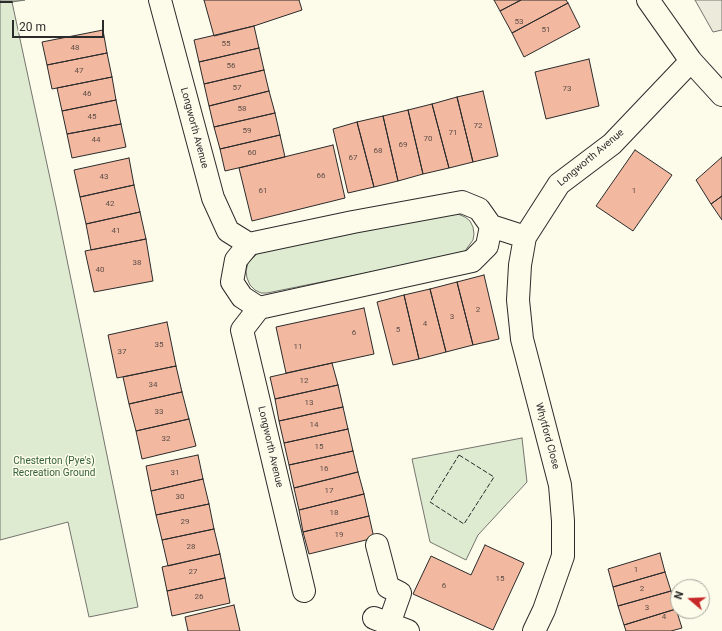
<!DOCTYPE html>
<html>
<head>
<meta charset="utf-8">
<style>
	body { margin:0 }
	#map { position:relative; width:722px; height:631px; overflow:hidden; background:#fdfbea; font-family:Roboto,sans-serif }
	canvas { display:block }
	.north { position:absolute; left:670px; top:579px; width:40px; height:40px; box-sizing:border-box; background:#fdfbea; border:1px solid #a9a89e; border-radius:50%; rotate:289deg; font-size:11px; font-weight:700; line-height:16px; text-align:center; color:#2b2b2b }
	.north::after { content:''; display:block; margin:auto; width:14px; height:18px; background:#c62828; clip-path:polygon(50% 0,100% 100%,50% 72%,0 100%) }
	.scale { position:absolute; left:12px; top:20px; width:92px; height:18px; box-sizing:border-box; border:2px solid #2b2b2b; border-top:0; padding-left:5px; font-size:12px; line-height:14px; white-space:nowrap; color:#2b2b2b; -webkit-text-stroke:3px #fdfbea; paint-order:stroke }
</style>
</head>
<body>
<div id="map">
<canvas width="722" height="631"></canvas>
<div class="north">N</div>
<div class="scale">20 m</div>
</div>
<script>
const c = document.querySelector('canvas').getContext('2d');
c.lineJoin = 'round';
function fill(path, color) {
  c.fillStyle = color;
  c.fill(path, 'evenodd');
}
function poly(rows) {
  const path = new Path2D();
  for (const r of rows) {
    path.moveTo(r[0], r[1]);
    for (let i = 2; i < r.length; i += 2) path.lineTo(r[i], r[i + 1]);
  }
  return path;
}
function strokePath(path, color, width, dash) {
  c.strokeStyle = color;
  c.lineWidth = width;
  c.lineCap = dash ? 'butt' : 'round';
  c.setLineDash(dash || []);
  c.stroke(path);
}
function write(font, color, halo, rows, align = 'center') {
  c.font = font + ' Roboto,sans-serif';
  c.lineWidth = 3;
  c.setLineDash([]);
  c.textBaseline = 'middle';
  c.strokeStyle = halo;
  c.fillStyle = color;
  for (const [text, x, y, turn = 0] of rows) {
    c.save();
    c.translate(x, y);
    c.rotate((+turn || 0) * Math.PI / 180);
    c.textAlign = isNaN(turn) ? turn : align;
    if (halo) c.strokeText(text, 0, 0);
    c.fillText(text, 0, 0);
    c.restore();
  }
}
const green = poly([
	[0,0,25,0,12,2,56,206,138,607,89,617,68,522,0,540,0,0],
	[451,213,458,214,465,217,470,221,473,227,474,234,473,240,465,251,460,254,267,293,261,293,255,290,250,285,247,278,246,271,248,263,258,253,451,213],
	[522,438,527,482,478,535,466,560,430,542,412,459,522,438]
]);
fill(green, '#deebd1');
strokePath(green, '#74746e', 1);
const parking = poly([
	[695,0,722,0,722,30,713,32,695,0]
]);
fill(parking, '#eceadb');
strokePath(parking, '#74746e', 1);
const building = poly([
	[204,0,299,0,302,10,254,26,214,36,204,0],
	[494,0,521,0,500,11,494,0],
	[521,0,566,0,568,3,512,33,500,11,521,0],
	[568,3,580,27,524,57,512,33,568,3],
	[254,26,259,48,199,62,194,40,254,26],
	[103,30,107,53,47,65,42,42,103,30],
	[259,48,264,70,204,84,199,62,259,48],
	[107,53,112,77,52,89,47,65,107,53],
	[589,59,599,106,546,119,535,72,589,59],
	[264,70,269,91,209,106,204,84,264,70],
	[112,77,116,100,62,111,57,88,112,77],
	[269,91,275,113,214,127,209,106,269,91],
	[483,91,498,156,473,162,457,97,483,91],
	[457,97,473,162,449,168,432,104,457,97],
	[116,100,121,124,67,134,62,111,116,100],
	[432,104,449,168,423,174,408,110,432,104],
	[408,110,423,174,398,181,383,116,408,110],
	[275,113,280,135,220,149,214,127,275,113],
	[383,116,398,181,374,187,357,122,383,116],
	[357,122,374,187,348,193,333,129,357,122],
	[121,124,126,147,72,158,67,134,121,124],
	[280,135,285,157,225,171,220,149,280,135],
	[333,145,345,198,252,221,239,168,333,145],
	[635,150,672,175,633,231,596,206,635,150],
	[722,157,722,196,711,204,696,180,722,157],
	[129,158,134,185,80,197,74,170,129,158],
	[134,185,140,212,86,224,80,197,134,185],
	[722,196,722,220,711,204,722,196],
	[140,212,146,239,91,250,86,224,140,212],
	[146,239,153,281,94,292,85,251,146,239],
	[484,275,499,339,473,345,457,282,484,275],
	[457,282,473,345,446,352,430,289,457,282],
	[430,289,446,352,419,359,404,295,430,289],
	[404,295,419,359,393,365,377,302,404,295],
	[364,308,374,354,286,373,276,327,364,308],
	[167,322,176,366,117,378,108,335,167,322],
	[332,363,338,385,275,399,270,377,332,363],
	[176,366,182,392,129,404,123,377,176,366],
	[338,385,343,407,279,421,275,399,338,385],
	[182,392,189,419,136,431,129,404,182,392],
	[343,407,348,429,284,443,279,421,343,407],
	[189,419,196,446,142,459,136,431,189,419],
	[348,429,353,451,289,465,284,443,348,429],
	[353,451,358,472,294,488,289,465,353,451],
	[198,455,203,479,151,491,146,466,198,455],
	[358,472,364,494,299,510,294,488,358,472],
	[203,479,209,504,156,515,151,491,203,479],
	[364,494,369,516,303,532,299,510,364,494],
	[209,504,214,529,162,540,156,515,209,504],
	[369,516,374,538,309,554,303,532,369,516],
	[214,529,220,554,168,566,162,540,214,529],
	[485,545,524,563,493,630,413,594,431,556,471,575,485,545],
	[660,553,665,572,613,587,608,569,660,553],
	[220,554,225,578,167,591,162,567,220,554],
	[665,572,671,591,618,606,613,587,665,572],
	[225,578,230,603,172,616,167,591,225,578],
	[671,591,676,609,624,625,618,606,671,591],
	[234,605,240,631,188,631,185,617,234,605],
	[676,609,682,628,671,631,626,631,624,625,676,609]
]);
fill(building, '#f2b8a0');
strokePath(building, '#2b2b2b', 1);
const minor = poly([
	[160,0,213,198,228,231,249,244,236,260,232,282,242,297,259,308,242,330,304,591],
	[648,0,691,61,722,95],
	[525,237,520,265,518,300,522,339,560,485,563,521,563,556,544,610,534,631],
	[249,244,353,222,462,202,479,209,491,226,525,237,559,184,612,144,691,61],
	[259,308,472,261,487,246,491,226],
	[377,545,388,587,400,593,389,624],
	[374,618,408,631]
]);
strokePath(minor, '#2b2b2b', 24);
strokePath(minor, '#fdfbea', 22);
strokePath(poly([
	[459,455,494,477,464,524,430,502,459,455]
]), '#2b2b2b', 1, [5, 2]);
strokePath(poly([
	[0,2,12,2]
]), '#2b2b2b', 2);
write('8px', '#5d4e48', null, [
	["53",519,22],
	["51",546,30],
	["55",226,44],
	["48",75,48],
	["56",231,66],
	["47",79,71],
	["57",237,88],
	["73",567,89],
	["46",87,94],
	["58",242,109],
	["45",92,117],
	["72",478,126],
	["59",247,131],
	["71",453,133],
	["70",428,139],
	["44",96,140],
	["69",403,145],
	["68",378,151],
	["60",252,153],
	["67",353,158],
	["66",321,176],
	["43",104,177],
	["61",263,191],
	["1",634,191],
	["42",110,204],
	["41",116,231],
	["38",137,263],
	["40",100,270],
	["2",478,310],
	["3",452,317],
	["4",425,324],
	["5",398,330],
	["6",354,333],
	["35",159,345],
	["11",298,347],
	["37",122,352],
	["12",304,381],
	["34",153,385],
	["13",309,403],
	["33",159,412],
	["14",314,425],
	["32",166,439],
	["15",319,447],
	["16",324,469],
	["31",175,473],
	["17",329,491],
	["30",180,497],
	["18",334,513],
	["29",185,522],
	["19",339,535],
	["28",191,547],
	["1",636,570],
	["27",193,572],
	["15",500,579],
	["6",444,586],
	["2",642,589],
	["26",199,597],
	["3",647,608],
	["4",664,617]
]);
write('10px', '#2b2b2b', '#fdfbea', [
	["Longworth Avenue",194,128,75],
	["Longworth Avenue",591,158,-40],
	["Whytford Close",547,436,75],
	["Longworth Avenue",270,447,77]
]);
write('10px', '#34623c', '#fdfbea', [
	["Chesterton (Pye's)",54,461],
	["Recreation Ground",54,473]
]);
</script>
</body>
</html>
